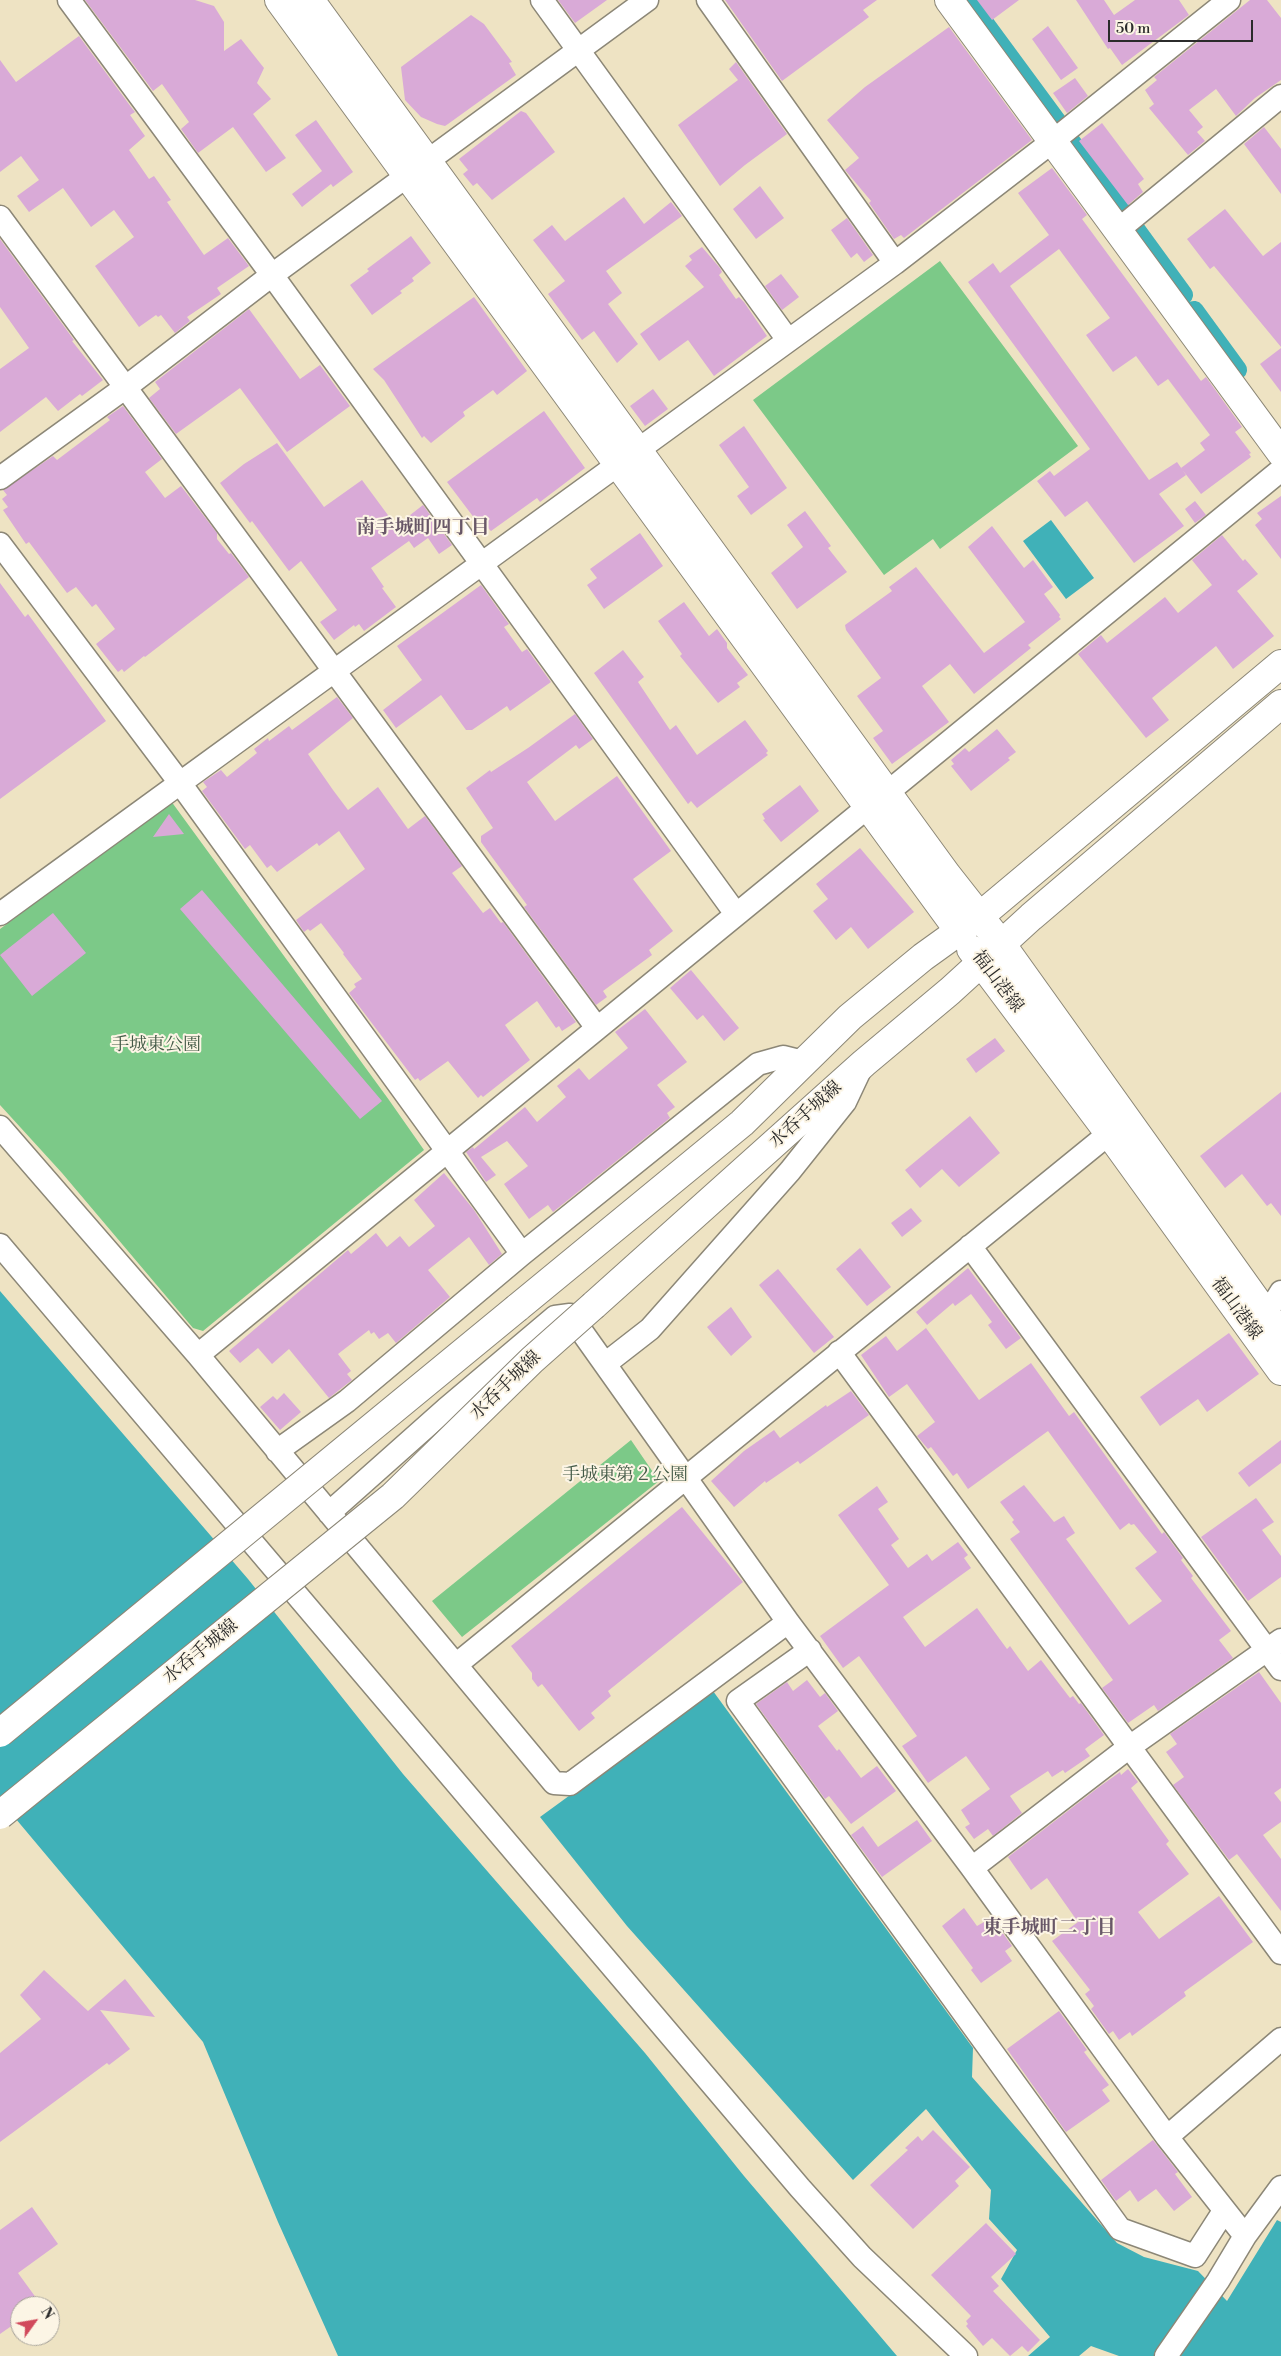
<!DOCTYPE html>
<html>
<head>
<meta charset="utf-8">
<style>
	body { margin:0 }
	#map { position:relative; width:1281px; height:2356px; overflow:hidden; background:#eee3c3; font-family:"Libre Bodoni",serif }
	canvas { display:block }
	.north { position:absolute; left:10px; top:2296px; width:50px; height:50px; box-sizing:border-box; background:#fcf5e5; border:1px solid #a8a49b; border-radius:50%; rotate:58deg; font-size:14px; font-weight:700; line-height:20px; text-align:center; color:#2b2b2b }
	.north::after { content:''; display:block; margin:auto; width:18px; height:22px; background:#d1495b; clip-path:polygon(50% 0,100% 100%,50% 72%,0 100%) }
	.scale { position:absolute; left:1108px; top:20px; width:145px; height:22px; box-sizing:border-box; border:2px solid #2b2b2b; border-top:0; padding-left:6px; font-size:15px; line-height:18px; white-space:nowrap; color:#2b2b2b; -webkit-text-stroke:4px #fcf5e5; paint-order:stroke }
</style>
</head>
<body>
<div id="map">
<canvas width="1281" height="2356"></canvas>
<div class="north">N</div>
<div class="scale">50 m</div>
</div>
<script>
const c = document.querySelector('canvas').getContext('2d');
c.lineJoin = 'round';
function fill(path, color) {
  c.fillStyle = color;
  c.fill(path, 'evenodd');
}
function poly(rows) {
  const path = new Path2D();
  for (const r of rows) {
    path.moveTo(r[0], r[1]);
    for (let i = 2; i < r.length; i += 2) path.lineTo(r[i], r[i + 1]);
  }
  return path;
}
function strokePath(path, color, width, dash) {
  c.strokeStyle = color;
  c.lineWidth = width;
  c.lineCap = dash ? 'butt' : 'round';
  c.setLineDash(dash || []);
  c.stroke(path);
}
function write(font, color, halo, rows, align = 'center') {
  c.font = font + ' "Libre Bodoni","Noto Serif JP",serif';
  c.lineWidth = 4;
  c.setLineDash([]);
  c.textBaseline = 'middle';
  c.strokeStyle = halo;
  c.fillStyle = color;
  for (const [text, x, y, turn = 0] of rows) {
    c.save();
    c.translate(x, y);
    c.rotate((+turn || 0) * Math.PI / 180);
    c.textAlign = isNaN(turn) ? turn : align;
    if (halo) c.strokeText(text, 0, 0);
    c.fillText(text, 0, 0);
    c.restore();
  }
}
fill(poly([
	[940,261,1078,446,940,549,933,539,884,575,753,400],
	[171,801,389,1100,424,1150,203,1331,193,1328,62,1173,0,1105,0,929],
	[631,1440,659,1481,462,1637,432,1601]
]), '#7cc988');
fill(poly([
	[1051,520,1094,578,1066,599,1023,541],
	[0,1291,248,1579,403,1774,645,2053,744,2176,897,2356,338,2356,278,2222,203,2042,0,1800],
	[713,1691,973,2048,972,2077,1117,2243,1144,2257,1198,2271,1227,2301,1277,2220,1281,2222,1281,2356,1119,2356,1091,2346,1079,2356,1028,2356,1050,2337,1001,2279,1017,2250,989,2219,991,2190,926,2109,853,2180,627,1926,540,1817]
]), '#40b1b8');
strokePath(poly([
	[967,0,1059,125],
	[1070,141,1123,214],
	[1132,225,1183,295],
	[1194,311,1237,370]
]), '#40b1b8', 20);
fill(poly([
	[85,0,195,0,214,6,224,22,224,51,241,39,264,68,257,83,271,99,253,114,286,158,266,172,233,127,198,153,181,129,189,122,162,84,153,91],
	[558,0,607,0,575,23],
	[725,0,877,0,863,10,869,17,782,81],
	[977,0,1019,0,992,20],
	[1076,0,1104,0,1114,15,1135,0,1179,0,1189,15,1122,65,1110,48,1108,49],
	[1250,0,1267,0,1281,18,1281,80,1255,98,1236,116,1216,89,1189,110,1203,127,1197,132,1205,141,1188,155,1149,108,1154,104,1145,90,1157,80,1154,77],
	[471,15,484,24,512,62,509,63,516,75,448,124,445,126,437,124,421,117,405,100,401,67],
	[1048,26,1078,68,1061,80,1032,39],
	[949,27,1032,140,904,238,901,235,894,239,869,203,871,201,845,170,859,158,827,120,865,87],
	[79,36,131,107,135,112,130,115,145,136,129,150,149,179,154,176,171,200,167,202,204,255,228,238,249,266,217,288,221,294,187,317,190,321,175,333,161,315,158,317,156,315,139,327,95,266,134,237,114,210,91,227,63,188,29,212,17,196,39,180,21,156,0,172,0,60,16,82],
	[736,62,787,134,745,165,720,186,678,125,738,80,729,69],
	[1075,78,1088,96,1067,113,1053,93],
	[521,111,526,113,555,152,492,200,477,183,473,186,463,174,468,170,459,159],
	[316,120,353,172,333,187,331,184,302,207,292,194,322,171,295,135],
	[1102,123,1144,179,1138,184,1143,192,1128,205,1079,141],
	[1264,127,1281,149,1281,194,1244,144],
	[1052,168,1087,215,1082,219,1201,381,1206,377,1242,427,1235,432,1251,453,1249,454,1251,457,1201,494,1181,468,1205,450,1200,443,1210,435,1168,379,1158,386,1136,356,1113,372,1086,335,1110,318,1059,249,1010,286,1149,480,1177,462,1186,475,1159,494,1184,526,1134,563,1087,501,1065,517,1037,481,1050,471,1054,476,1090,449,968,282,993,263,1000,273,1049,235,1018,193],
	[760,186,784,218,756,239,733,209],
	[624,197,644,224,671,202,682,216,606,271,622,293,608,304,638,344,617,363,594,331,582,340,548,294,565,281,533,240,552,225,565,241],
	[1225,209,1263,256,1281,242,1281,347,1214,266,1210,269,1187,239],
	[847,218,873,255,864,262,857,253,851,258,831,230],
	[411,236,431,263,412,278,414,281,400,291,402,293,372,315,350,285,369,271,367,269],
	[0,239,74,340,72,341,103,380,82,396,80,394,58,411,46,397,0,432,0,369,29,348,0,307],
	[702,247,720,268,722,272,719,275,736,299,739,297,744,302,767,336,714,376,688,340,659,361,640,334,704,287,685,266,692,260,689,256],
	[781,274,799,297,782,310,765,286],
	[474,297,527,371,497,395,493,390,463,412,465,416,431,443,424,436,422,438,384,380,373,369],
	[249,309,300,379,320,365,350,406,287,452,240,388,176,434,149,398,160,389,155,382],
	[1281,348,1281,392,1260,364],
	[653,389,668,409,645,426,630,406],
	[123,406,162,459,145,472,165,498,181,486,217,533,217,539,229,554,231,553,249,577,145,657,144,656,124,672,122,669,118,672,96,644,115,629,96,604,92,607,76,587,67,593,29,542,26,544,3,510,8,507,2,499,7,495,3,490,53,456,57,460,110,420,107,417],
	[544,411,585,468,540,502,537,498,491,531,488,528,484,531,447,482],
	[744,426,787,488,751,515,737,496,749,487,719,445],
	[277,443,324,507,362,480,396,526,423,505,452,545,439,554,428,538,414,548,409,541,371,568,384,587,382,588,396,607,364,631,359,624,355,627,354,625,334,640,320,622,337,610,301,561,289,571,252,521,250,523,220,483,244,464],
	[1281,496,1281,559,1255,525,1262,519,1257,513],
	[1195,501,1206,515,1195,523,1185,509],
	[805,511,831,546,828,548,847,572,797,609,771,573,803,547,787,525],
	[992,526,1024,568,1033,560,1053,587,1044,594,1060,615,1059,617,1061,619,1028,645,1031,648,974,694,950,664,922,686,949,722,892,764,873,738,883,731,857,696,881,678,846,630,845,625,892,591,889,587,916,567,984,653,1025,622,968,547],
	[640,533,663,566,604,609,587,585,597,578,590,569],
	[1222,535,1243,561,1245,559,1258,574,1237,591,1274,636,1233,669,1216,646,1152,698,1169,720,1146,738,1078,654,1101,635,1107,643,1165,597,1178,613,1212,585,1192,560],
	[0,583,25,617,28,614,106,721,0,799],
	[481,585,509,624,504,627,522,652,527,649,551,682,510,711,507,706,472,730,466,730,441,695,396,728,383,710,422,680,397,646],
	[684,602,709,636,717,629,727,643,727,648,748,675,737,683,740,687,718,703,680,656,682,654,658,621],
	[623,650,644,677,638,682,670,730,676,725,697,755,745,720,768,751,766,753,768,755,697,808,691,801,688,804,594,673],
	[337,697,353,718,308,754,333,790,348,810,378,787,408,829,425,816,462,866,452,873,483,913,490,908,501,923,503,922,576,1022,562,1031,559,1026,556,1028,537,1001,505,1025,530,1060,483,1097,481,1095,478,1098,448,1061,420,1081,418,1078,415,1080,349,993,356,987,354,984,362,979,343,954,344,953,321,923,310,931,308,929,304,932,296,920,365,869,339,831,319,846,317,843,277,872,271,865,267,868,250,845,245,849,202,791,207,787,203,782,221,770,227,777,257,753,254,749,268,738,269,741,289,726,292,730],
	[575,714,593,739,579,749,576,745,527,782,555,821,617,776,671,851,633,879,673,931,649,950,652,955,603,991,607,997,596,1005,524,907,527,905,481,842,481,836,493,828,466,788,490,770,491,772,528,748],
	[997,729,1016,752,1008,758,1010,760,971,791,951,766,954,764,951,760,965,748,969,752],
	[800,785,819,811,781,842,763,820,765,819,762,814],
	[169,814,184,834,153,837],
	[860,848,914,912,868,949,851,927,836,940,813,911,828,899,816,884],
	[202,890,382,1101,360,1119,180,909],
	[53,913,86,953,32,996,0,955],
	[691,970,739,1028,724,1041,703,1015,697,1020,670,988],
	[645,1009,687,1062,657,1085,675,1107,667,1113,670,1118,553,1212,548,1205,529,1219,504,1184,528,1166,507,1141,481,1157,496,1175,486,1182,466,1152,473,1147,474,1149,525,1107,537,1122,566,1097,557,1086,579,1068,589,1080,628,1048,615,1032],
	[995,1038,1005,1051,976,1073,966,1059],
	[1281,1092,1281,1216,1271,1203,1267,1206,1242,1174,1225,1188,1200,1156],
	[970,1116,1000,1153,959,1187,942,1169,920,1188,905,1170],
	[444,1173,474,1210,502,1254,489,1265,469,1237,428,1270,450,1297,396,1343,388,1333,379,1339,374,1332,371,1334,369,1330,338,1354,351,1371,347,1374,352,1380,329,1398,289,1349,272,1364,258,1348,240,1363,229,1351,348,1250,351,1254,376,1233,387,1247,400,1236,409,1247,435,1226,414,1200],
	[911,1208,922,1221,902,1237,891,1223],
	[860,1248,891,1287,867,1306,836,1269],
	[968,1268,1021,1338,1006,1349,988,1325,992,1322,971,1294,955,1306,953,1303,927,1325,916,1312],
	[778,1269,834,1337,814,1353,759,1285],
	[731,1307,752,1337,731,1356,707,1327],
	[926,1328,979,1400,1031,1363,1069,1416,1074,1412,1162,1534,1164,1532,1183,1558,1181,1560,1193,1576,1191,1578,1231,1631,1219,1640,1233,1658,1158,1711,1154,1705,1128,1723,1102,1688,1113,1680,1010,1539,1020,1532,1012,1522,1014,1520,1000,1502,1024,1485,1054,1522,1064,1516,1075,1533,1066,1539,1129,1625,1162,1601,1135,1568,1157,1552,1134,1524,1131,1525,1129,1523,1120,1530,1048,1431,968,1489,957,1473,953,1476,931,1447,928,1449,917,1436,935,1422,907,1384,889,1397,861,1355,886,1336,897,1351],
	[1229,1333,1259,1374,1207,1412,1198,1399,1160,1426,1140,1397],
	[851,1391,869,1415,800,1464,798,1461,766,1483,765,1481,734,1507,711,1481,744,1451,774,1430,780,1438,826,1405,827,1407],
	[284,1393,301,1412,280,1430,260,1407,273,1396,277,1400],
	[1281,1440,1281,1463,1249,1487,1238,1473],
	[877,1486,888,1502,878,1509,899,1539,891,1545,908,1568,927,1554,932,1561,958,1542,968,1555,964,1558,971,1568,903,1617,925,1647,977,1608,1007,1649,1010,1646,1028,1671,1041,1660,1070,1698,1073,1696,1079,1704,1081,1703,1104,1735,1085,1749,1090,1756,1065,1773,1063,1770,1052,1777,1048,1771,1010,1796,1022,1813,993,1836,988,1829,974,1839,965,1827,970,1824,961,1810,990,1789,966,1756,928,1783,902,1746,917,1736,859,1656,843,1668,820,1636,889,1585,838,1515],
	[1256,1498,1274,1522,1262,1530,1281,1556,1281,1577,1248,1601,1201,1537],
	[682,1507,743,1582,608,1691,611,1696,591,1713,595,1718,579,1731,542,1684,538,1687,532,1679,532,1673,511,1646],
	[1259,1672,1281,1703,1281,1788,1274,1793,1281,1802,1281,1822,1263,1835,1281,1859,1281,1911,1237,1854,1229,1860,1173,1785,1184,1777,1166,1752,1177,1744,1170,1734],
	[807,1680,820,1697,825,1693,838,1711,818,1726,837,1751,839,1749,861,1778,877,1766,896,1791,851,1824,829,1796,825,1799,756,1704,787,1682,793,1691],
	[1128,1769,1138,1782,1131,1788,1169,1841,1166,1844,1189,1874,1138,1912,1159,1939,1219,1896,1253,1942,1184,1992,1186,1996,1132,2036,1130,2032,1119,2040,1113,2031,1109,2034,1091,2009,1094,2006,1085,1994,1090,1990,1052,1941,1078,1922,1047,1878,1031,1890,1008,1857,1099,1787,1120,1772,1121,1775],
	[917,1820,932,1841,882,1877,851,1835,863,1826,878,1847],
	[964,1908,977,1926,984,1922,989,1929,993,1927,998,1935,1002,1932,1012,1946,1005,1951,1012,1961,981,1983,971,1970,973,1968,942,1926],
	[44,1970,88,2011,125,1979,155,2017,100,2010,130,2049,109,2065,107,2063,0,2142,0,2053,41,2019,20,1995],
	[1059,2011,1087,2050,1084,2052,1109,2085,1102,2090,1110,2101,1066,2132,1007,2049],
	[933,2130,970,2167,955,2181,959,2186,913,2229,870,2185,908,2150,905,2148,918,2136,922,2141],
	[1153,2140,1178,2172,1175,2174,1192,2197,1174,2211,1156,2189,1138,2202,1130,2190,1116,2201,1101,2180],
	[32,2207,58,2244,18,2273,42,2306,20,2306,20,2320,0,2334,0,2230],
	[986,2223,1016,2254,991,2277,999,2286,993,2291,1040,2340,1028,2352,1022,2346,1010,2356,992,2338,983,2346,966,2326,968,2324,966,2321,971,2316,931,2275]
]), '#d9aad7');
const minor = poly([
	[69,0,272,275,736,914],
	[542,0,788,340],
	[708,0,895,263],
	[0,217,597,1028],
	[1118,230,1281,96],
	[0,478,126,387,272,275,647,0],
	[0,544,180,783,522,1254],
	[888,792,1281,470],
	[0,914,895,263,1053,141,1229,0],
	[0,1127,198,1355,554,1783,570,1784,788,1622],
	[0,1245,800,2188,862,2257,966,2356],
	[970,1246,1281,1669],
	[1262,1309,1276,1300,1281,1292],
	[839,1352,1281,1953],
	[198,1355,869,806],
	[605,1364,650,1329,790,1171,845,1102,861,1068],
	[277,1451,347,1401,522,1254,758,1064,783,1057,803,1062],
	[329,1513,446,1409,555,1317,570,1315,788,1622,972,1868,1167,2137,1245,2236],
	[810,1650,738,1701,1120,2229,1195,2256,1224,2211],
	[457,1664,1122,1123],
	[972,1868,1128,1748,1281,1640],
	[1167,2137,1281,2039],
	[1166,2356,1218,2281,1245,2236,1281,2187]
]);
const tertiary = poly([
	[279,0,959,931],
	[310,0,947,875,1002,945],
	[949,0,1281,453]
]);
const secondary = poly([
	[1002,945,1281,1335],
	[971,949,1109,1133,1281,1371],
	[594,1305,864,1063,950,991,1031,917,1281,704],
	[517,1308,742,1123,850,1017,923,957,980,916,1281,664]
]);
strokePath(minor, '#8c8777', 25);
strokePath(tertiary, '#8c8777', 30);
strokePath(secondary, '#8c8777', 30);
strokePath(minor, '#fff', 22);
strokePath(tertiary, '#fff', 28);
strokePath(secondary, '#fff', 28);
const secondaryBridge = poly([
	[0,1733,517,1308],
	[0,1815,393,1496,532,1360,594,1305]
]);
strokePath(secondaryBridge, '#8c8777', 30, []);
strokePath(secondaryBridge, '#fff', 28);
write('18px', '#2b2b2b', '#fcf5e5', [
	["福山港線",997,982,53],
	["水呑手城線",806,1115,-42],
	["福山港線",1236,1309,54],
	["水呑手城線",506,1386,-44],
	["水呑手城線",201,1652,-39]
]);
write('18px', '#435a47', '#fcf5e5', [
	["手城東公園",156,1046],
	["手城東第２公園",625,1476]
]);
write('bold 19px', '#685767', '#fcf5e5', [
	["南手城町四丁目",423,528],
	["東手城町二丁目",1049,1928]
]);
</script>
</body>
</html>
